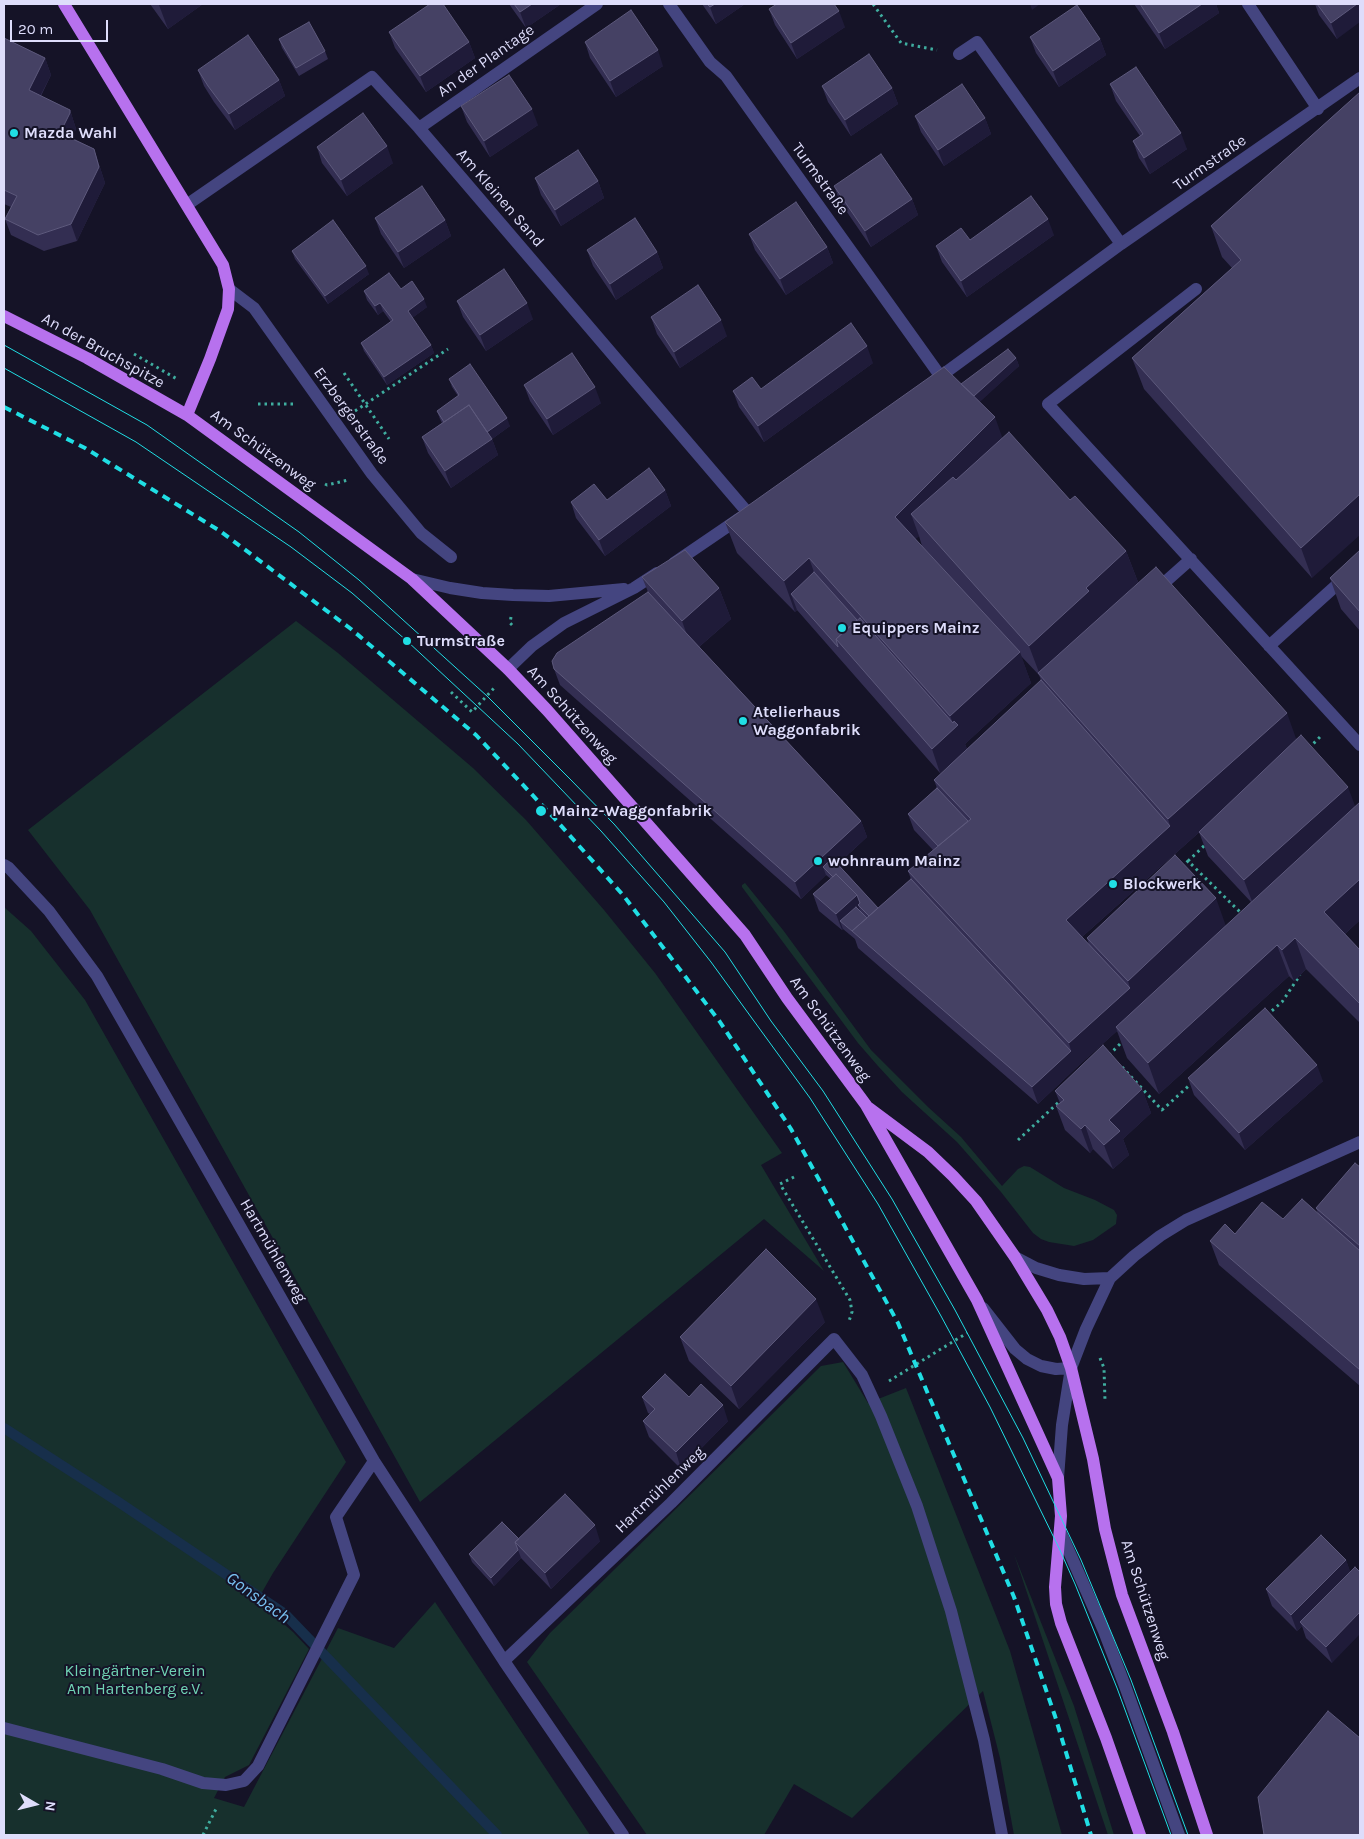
<!DOCTYPE html>
<html>
<head>
<meta charset="utf-8">
<style>
	body { margin:0 }
	#map { position:relative; width:1364px; height:1839px; overflow:hidden; background:#151327; font-family:Karla,sans-serif }
	canvas { display:block }
	.frame { position:absolute; inset:0; border:5px solid #deddfb; pointer-events:none }
	.north { position:absolute; left:10px; top:1779px; width:50px; height:50px; -webkit-text-stroke:4px #151327; paint-order:stroke; rotate:98deg; font-size:14px; font-weight:700; line-height:20px; text-align:center; color:#deddfb }
	.north::after { content:''; display:block; margin:auto; width:18px; height:22px; background:#deddfb; clip-path:polygon(50% 0,100% 100%,50% 72%,0 100%) }
	.scale { position:absolute; left:10px; top:20px; width:98px; height:22px; box-sizing:border-box; border:2px solid #deddfb; border-top:0; padding-left:6px; font-size:15px; line-height:18px; white-space:nowrap; color:#deddfb; -webkit-text-stroke:4px #151327; paint-order:stroke }
</style>
</head>
<body>
<div id="map">
<canvas width="1364" height="1839"></canvas>
<div class="frame"></div>
<div class="north">N</div>
<div class="scale">20 m</div>
</div>
<script>
const c = document.querySelector('canvas').getContext('2d');
c.lineJoin = 'round';
function fill(path, color) {
  c.fillStyle = color;
  c.fill(path, 'evenodd');
}
function poly(rows) {
  const path = new Path2D();
  for (const r of rows) {
    path.moveTo(r[0], r[1]);
    for (let i = 2; i < r.length; i += 2) path.lineTo(r[i], r[i + 1]);
  }
  return path;
}
function strokePath(path, color, width, dash) {
  c.strokeStyle = color;
  c.lineWidth = width;
  c.lineCap = dash ? 'butt' : 'round';
  c.setLineDash(dash || []);
  c.stroke(path);
}
function write(font, color, halo, rows, align = 'center') {
  c.font = font + ' Karla,sans-serif';
  c.lineWidth = 4;
  c.setLineDash([]);
  c.textBaseline = 'middle';
  c.strokeStyle = halo;
  c.fillStyle = color;
  for (const [text, x, y, turn = 0] of rows) {
    c.save();
    c.translate(x, y);
    c.rotate((+turn || 0) * Math.PI / 180);
    c.textAlign = isNaN(turn) ? turn : align;
    if (halo) c.strokeText(text, 0, 0);
    c.fillText(text, 0, 0);
    c.restore();
  }
}
fill(poly([
	[296,621,338,653,473,768,526,820,604,910,655,973,782,1153,761,1165,824,1271,764,1219,420,1502,90,910,28,830],
	[745,883,783,930,871,1050,928,1107,961,1137,1002,1186,1018,1169,1024,1166,1030,1167,1064,1188,1095,1200,1114,1210,1117,1215,1116,1224,1093,1240,1074,1246,1049,1242,1041,1239,1033,1233,1001,1192,957,1142,902,1092,878,1066,858,1043,742,887,742,885],
	[4,907,31,931,85,1000,346,1462,273,1573,257,1601,293,1632,309,1649,249,1765,225,1777,214,1798,244,1807,338,1628,394,1648,435,1602,590,1835,4,1835],
	[843,1362,868,1403,906,1388,1010,1651,1062,1835,1014,1835,1000,1758,983,1691,852,1818,794,1784,764,1835,647,1835,527,1662,550,1633,821,1366],
	[1014,1554,1074,1706,1114,1835,1108,1835]
]), '#17302d');
strokePath(poly([
	[4,1428,117,1501,285,1614,497,1835]
]), '#172f4b', 10);
strokePath(poly([
	[873,4,901,43,937,50],
	[134,354,177,379],
	[344,373,389,439],
	[258,404,294,404],
	[355,411,448,349],
	[325,484,327,485,348,480],
	[511,617,510,623,513,626],
	[451,692,472,712,494,688],
	[1309,748,1321,736],
	[1188,861,1206,844],
	[1182,867,1188,861,1242,914],
	[1267,1015,1282,1002,1300,975],
	[1109,1055,1124,1040],
	[1122,1067,1162,1110,1192,1083],
	[1018,1140,1061,1100],
	[794,1177,780,1184,850,1300,852,1312,849,1321],
	[1100,1358,1104,1368,1105,1401],
	[889,1381,967,1333],
	[203,1835,217,1807]
]), '#3fad9f', 3, [2.5, 4]);
strokePath(poly([
	[669,4,710,62,726,76,941,377],
	[1248,4,1318,109],
	[959,54,977,42,1121,244],
	[419,128,597,4],
	[188,204,372,77,419,128,748,513],
	[229,289,254,308,372,474,421,533,451,557],
	[1196,289,1048,404,1360,745],
	[934,381,1121,244,1360,78],
	[674,563,740,518],
	[412,579,450,588,482,593,513,595,549,596,624,589],
	[1155,591,1191,559],
	[1269,646,1360,564],
	[508,669,532,646,564,623,634,588,657,573],
	[4,865,9,868,49,911,97,976,374,1461,504,1661,623,1835],
	[1015,1257,1036,1268,1059,1275,1084,1279,1110,1278],
	[983,1308,1015,1349,1027,1359,1041,1366,1056,1369,1071,1368],
	[1058,1478,1062,1425,1071,1368,1086,1329,1110,1278,1134,1256,1160,1236,1186,1220,1360,1142],
	[1060,1531,1104,1631,1125,1686,1179,1835],
	[504,1661,671,1503,834,1339,862,1375,881,1416,917,1506,951,1611,984,1740,1002,1835],
	[4,1728,162,1769,203,1783,226,1785,244,1781,258,1766,354,1575,336,1517,374,1461]
]), '#444580', 12);
strokePath(poly([
	[64,4,223,265,229,289,228,309,210,359,187,415],
	[4,316,87,358,187,415,412,579,508,669,547,710,745,935,787,998,866,1105,977,1300,1058,1478,1061,1516,1055,1587,1056,1604,1061,1623,1106,1738,1140,1835],
	[869,1108,928,1152,953,1176,976,1201,1015,1257,1047,1310,1060,1337,1071,1368,1093,1459,1105,1529,1122,1595,1173,1732,1207,1835]
]), '#b771ee', 12);
strokePath(poly([
	[4,345,147,425,299,532,359,580,487,696,570,779,614,824,725,952,771,1021,823,1091,892,1199,955,1310,1023,1438,1081,1560,1131,1680,1188,1835],
	[4,368,136,442,291,547,352,593,407,641,518,744,601,831,664,902,711,962,810,1098,878,1204,941,1316,990,1407,1059,1548,1075,1584,1117,1688,1171,1835]
]), '#20dee4', 1);
strokePath(poly([
	[4,407,85,448,220,531,351,629,476,735,555,819,623,895,720,1022,791,1129,898,1323,1014,1597,1055,1716,1091,1835]
]), '#20dee4', 4, [8, 6]);
fill(poly([
	[150,4,203,4,168,29],
	[509,4,561,4,526,28],
	[702,4,745,4,716,24],
	[1134,4,1216,4,1219,13,1165,49],
	[1315,4,1360,4,1337,39,1319,15],
	[769,9,845,27,797,59,775,25],
	[389,32,469,42,475,58,426,92,395,48],
	[1030,37,1100,39,1106,55,1059,87,1036,53],
	[4,38,45,58,51,75,41,96,70,110,76,129,72,138,94,149,105,183,77,241,44,251,11,235,5,219,11,207,4,204],
	[279,39,325,51,328,59,299,76,282,48],
	[585,42,663,66,616,97,590,58],
	[198,70,279,80,285,96,235,130,214,102,204,86],
	[1110,84,1187,149,1150,174,1139,158,1133,141,1140,136,1116,101],
	[822,86,892,88,898,104,851,136,828,102],
	[1360,92,1312,578,1144,389,1132,358,1232,268,1222,257,1211,226],
	[461,106,538,125,490,157,467,122],
	[915,116,985,118,991,134,944,166,921,132],
	[317,147,393,163,347,196,322,163],
	[535,178,598,181,604,198,561,226,541,195],
	[834,186,912,199,918,215,871,247,840,202],
	[375,218,445,220,451,236,404,268,381,234],
	[749,234,827,247,833,263,786,295,755,250],
	[1054,235,967,297,942,262,936,246,970,240],
	[587,250,657,252,663,268,616,300,593,266],
	[292,251,369,274,328,304,295,259],
	[401,289,427,307,412,318,431,345,434,353,387,385,364,351,361,343,391,322,383,311,378,315,367,300,364,291],
	[457,301,533,319,486,351,463,317],
	[651,317,727,336,680,368,657,334],
	[1016,358,1019,366,979,402,1002,438,1126,551,1138,582,1099,618,1297,739,1355,807,1360,802,1360,920,1345,934,1360,950,1360,1023,1306,969,1294,981,1289,976,1159,1094,1127,1058,1117,1031,1077,1067,1038,1104,858,948,855,939,843,929,842,930,819,911,813,894,831,879,826,875,801,899,560,685,554,669,648,592,642,577,719,588,731,619,699,647,861,821,867,837,838,864,878,908,911,879,908,871,933,850,914,830,908,814,937,788,934,780,1041,680,1039,675,1021,656,1031,683,965,744,967,749,940,773,797,610,795,612,737,553,725,522,961,384],
	[919,536,922,546,966,594,915,539],
	[1204,828,1199,832,1208,856,1251,902,1226,926,1087,938,1089,945,1082,937],
	[873,363,764,442,739,407,733,391,761,389],
	[449,379,510,426,492,439,498,455,451,488,428,453,422,437,442,423,440,419,437,411,458,396,452,387],
	[524,385,601,403,553,435,530,401],
	[665,490,671,506,605,556,576,518,571,502,607,500],
	[1360,550,1360,631,1341,609,1330,578],
	[1188,1078,1323,1081,1245,1150,1194,1095],
	[1142,1089,1151,1113,1123,1139,1129,1155,1113,1169,1093,1149,1090,1153,1065,1130,1056,1106,1060,1103,1055,1091],
	[1360,1167,1360,1386,1219,1265,1210,1241,1283,1219,1318,1214,1316,1208],
	[825,1322,739,1409,689,1361,680,1337],
	[642,1397,689,1397,728,1421,681,1469,649,1437,643,1421,650,1414,648,1413],
	[519,1539,600,1541,551,1589,521,1558,494,1586,472,1562,469,1554],
	[1346,1560,1350,1572,1332,1663,1306,1638,1302,1626,1297,1631,1272,1606,1266,1589]
]), '#332e52');
fill(poly([
	[161,4,203,4,168,29,159,5],
	[532,4,561,4,526,28,520,12],
	[715,4,745,4,716,24,710,7],
	[1030,4,1040,4,1032,10],
	[1202,4,1216,4,1219,13,1165,49,1159,33],
	[1357,4,1360,4,1360,22,1337,39,1331,23],
	[839,11,845,27,797,59,791,43],
	[1100,39,1106,55,1059,87,1053,71],
	[469,42,475,58,426,92,420,76],
	[658,50,663,66,616,97,610,81],
	[45,58,51,75,35,106,29,90],
	[279,80,285,96,235,130,229,114],
	[892,88,898,104,851,136,845,120],
	[532,109,538,125,490,157,484,141],
	[70,110,76,129,66,149,60,133],
	[985,118,991,134,944,166,938,150],
	[1181,133,1187,149,1150,174,1144,158],
	[387,146,393,163,347,196,341,180],
	[94,149,105,183,77,241,71,224],
	[598,181,604,198,561,226,555,210],
	[912,199,918,215,871,247,865,231],
	[1048,219,1054,235,967,297,961,281],
	[445,220,451,236,404,268,398,252],
	[827,247,833,263,786,295,780,279],
	[657,252,663,268,616,300,610,284],
	[366,266,369,274,328,304,325,296],
	[424,299,427,307,411,319,408,311],
	[380,303,383,311,378,315,375,306],
	[527,303,533,319,486,351,480,335],
	[721,320,727,336,680,368,674,352],
	[431,345,434,353,387,385,384,377],
	[867,346,873,363,764,442,758,426],
	[1016,358,1019,366,969,412,966,403],
	[595,387,601,403,553,435,547,419],
	[995,417,1006,448,911,514,919,536,906,548,895,517],
	[507,418,510,426,492,439,498,455,451,488,445,471,486,433],
	[665,490,671,506,605,556,599,540],
	[1360,494,1360,535,1312,578,1301,548],
	[1126,551,1138,582,1099,618,1100,622,1040,675,1029,646,1086,588],
	[809,558,820,589,791,594,797,610,795,612,784,581],
	[719,588,731,619,693,652,682,621],
	[1020,652,1031,683,965,744,967,749,940,773,932,749,955,728,950,716],
	[1287,713,1298,744,1074,944,1066,920,1170,826,1168,819],
	[1348,787,1357,811,1253,904,1244,880],
	[861,821,867,837,829,872,823,867,826,875,801,899,795,882],
	[1360,879,1360,920,1335,943,1324,912],
	[857,895,861,908,858,905,861,913,840,921,843,929,842,930,836,914],
	[1216,898,1227,929,1116,1027,1117,1031,1077,1067,1038,1104,1032,1087,1071,1051,1069,1043,1130,988,1128,981],
	[1295,938,1306,969,1294,981,1282,950],
	[1277,945,1289,976,1159,1094,1148,1063],
	[1317,1065,1323,1081,1245,1150,1239,1133],
	[1142,1089,1151,1113,1123,1139,1129,1155,1113,1169,1104,1145,1109,1120],
	[1085,1125,1093,1149,1090,1153,1081,1129],
	[816,1299,825,1322,739,1409,731,1386],
	[723,1405,728,1421,681,1469,676,1452],
	[595,1525,600,1541,551,1589,545,1573],
	[518,1550,521,1558,494,1586,491,1578],
	[1346,1560,1352,1576,1300,1622,1302,1626,1297,1631,1291,1615],
	[1360,1612,1360,1634,1332,1663,1326,1647]
]), '#1f1b39');
const building = poly([
	[430,4,443,4,469,42,420,76,389,32,430,4],
	[514,4,532,4,520,12,514,4],
	[707,4,715,4,710,7,707,4],
	[777,4,834,4,839,11,791,43,769,9,777,4],
	[1140,4,1202,4,1159,33,1140,4],
	[1317,4,1357,4,1331,23,1317,4],
	[1077,5,1100,39,1053,71,1030,37,1077,5],
	[631,10,658,50,610,81,585,42,631,10],
	[309,22,325,51,296,68,279,39,309,22],
	[248,35,279,80,229,114,208,86,198,70,248,35],
	[4,38,45,58,29,90,70,110,70,113,60,133,94,149,99,167,71,224,38,235,5,219,17,196,4,190,4,38],
	[869,54,892,88,845,120,822,86,869,54],
	[1136,67,1181,133,1144,158,1133,141,1143,134,1110,84,1136,67],
	[509,75,532,109,484,141,461,106,509,75],
	[962,84,985,118,938,150,915,116,962,84],
	[1360,92,1360,494,1301,548,1132,358,1241,260,1211,226,1360,92],
	[363,113,387,146,341,180,317,147,363,113],
	[578,150,598,181,555,210,535,178,578,150],
	[881,154,912,199,865,231,834,186,881,154],
	[422,186,445,220,398,252,375,218,422,186],
	[1031,196,1048,219,961,281,936,246,961,228,970,240,1031,196],
	[796,202,827,247,780,279,749,234,796,202],
	[635,218,657,252,610,284,587,250,635,218],
	[333,220,366,266,325,296,292,251,333,220],
	[504,269,527,303,480,335,457,301,504,269],
	[389,273,401,289,412,281,424,299,408,311,431,345,384,377,361,343,393,320,380,303,375,306,364,291,389,273],
	[698,285,721,320,674,352,651,317,698,285],
	[851,323,867,346,758,426,733,391,752,377,761,389,851,323],
	[1008,349,1016,358,974,396,961,384,1008,349],
	[572,353,595,387,547,419,524,385,572,353],
	[470,364,507,418,487,432,469,405,444,422,437,411,459,395,449,379,470,364],
	[944,367,995,417,895,517,1020,652,950,716,809,558,784,581,725,522,944,367],
	[469,405,492,439,445,471,422,437,469,405],
	[1009,432,1070,500,1075,496,1126,551,1086,588,1089,591,1029,646,911,514,953,477,956,480,1009,432],
	[649,468,665,490,599,540,571,502,594,484,607,500,649,468],
	[685,550,719,588,682,621,642,577,685,550],
	[1360,550,1360,612,1330,578,1360,550],
	[1156,567,1287,713,1168,819,1038,673,1156,567],
	[814,572,857,620,836,639,838,647,791,594,814,572],
	[648,592,861,821,795,882,554,669,552,661,557,653,648,592],
	[860,618,953,723,954,721,958,725,932,749,836,639,860,618],
	[1041,680,1170,826,1066,920,1130,988,1069,1043,908,871,971,819,934,780,1041,680],
	[1301,735,1348,787,1244,880,1199,832,1301,735],
	[937,788,968,821,938,846,908,814,937,788],
	[1360,802,1360,879,1324,912,1360,950,1360,1004,1295,938,1282,950,1277,945,1148,1063,1116,1027,1360,802],
	[1175,855,1216,898,1128,981,1087,938,1175,855],
	[832,858,878,908,869,916,858,905,860,903,857,895,836,874,833,877,823,867,832,858],
	[836,874,857,895,836,914,813,894,836,874],
	[911,879,1071,1051,1032,1087,852,931,911,879],
	[856,907,867,918,852,931,840,921,856,907],
	[1265,1008,1317,1065,1239,1133,1188,1078,1265,1008],
	[1103,1045,1142,1089,1109,1120,1120,1131,1104,1145,1085,1125,1081,1129,1056,1106,1064,1100,1055,1091,1103,1045],
	[1355,1163,1360,1167,1360,1246,1316,1208,1355,1163],
	[1302,1199,1360,1251,1360,1370,1210,1241,1225,1224,1235,1234,1262,1202,1283,1219,1302,1199],
	[766,1249,816,1299,731,1386,680,1337,766,1249],
	[665,1374,689,1397,701,1384,723,1405,676,1452,643,1421,655,1409,642,1397,665,1374],
	[565,1494,595,1525,545,1573,515,1542,565,1494],
	[502,1522,519,1539,515,1542,518,1550,491,1578,469,1554,502,1522],
	[1321,1535,1346,1560,1291,1615,1266,1589,1321,1535],
	[1355,1567,1360,1572,1360,1612,1326,1647,1300,1622,1355,1567],
	[1328,1711,1360,1738,1360,1835,1264,1835,1258,1797,1328,1711]
]);
fill(building, '#454164');
strokePath(building, '#5d597c', 1);
for (const [x, y, r, color] of [
	[14,133,5,"#20dee4"],
	[842,628,5,"#20dee4"],
	[407,641,5,"#20dee4"],
	[743,721,5,"#20dee4"],
	[541,811,6,"#20dee4"],
	[818,861,5,"#20dee4"],
	[1113,884,5,"#20dee4"]
]) {
  const dot = new Path2D();
  dot.arc(x, y, r, 0, 2 * Math.PI);
  c.fillStyle = color;
  c.fill(dot);
  strokePath(dot, '#151327', 2);
}
write('16px', '#deddfb', '#151327', [
	["An der Plantage",486,61,-35],
	["Turmstraße",1210,163,-35],
	["Turmstraße",820,179,54],
	["Am Kleinen Sand",500,198,49],
	["An der Bruchspitze",103,351,29],
	["Erzbergerstraße",351,416,54],
	["Am Schützenweg",263,450,36],
	["Am Schützenweg",572,715,48],
	["Am Schützenweg",830,1029,54],
	["Hartmühlenweg",273,1251,60],
	["Hartmühlenweg",660,1490,-44],
	["Am Schützenweg",1145,1600,72]
]);
write('bold 16px', '#deddfb', '#151327', [
	["Mazda Wahl",24,133],
	["Equippers Mainz",852,628],
	["Turmstraße",417,641],
	["Atelierhaus",753,712],
	["Waggonfabrik",753,730],
	["Mainz-Waggonfabrik",552,811],
	["wohnraum Mainz",828,861],
	["Blockwerk",1123,884]
], 'left');
write('16px', '#70d3b4', '#151327', [
	["Kleingärtner-Verein",135,1671],
	["Am Hartenberg e.V.",135,1689]
]);
write('italic 18px', '#77bfef', '#151327', [
	["Gonsbach",258,1598,36]
]);
</script>
</body>
</html>
